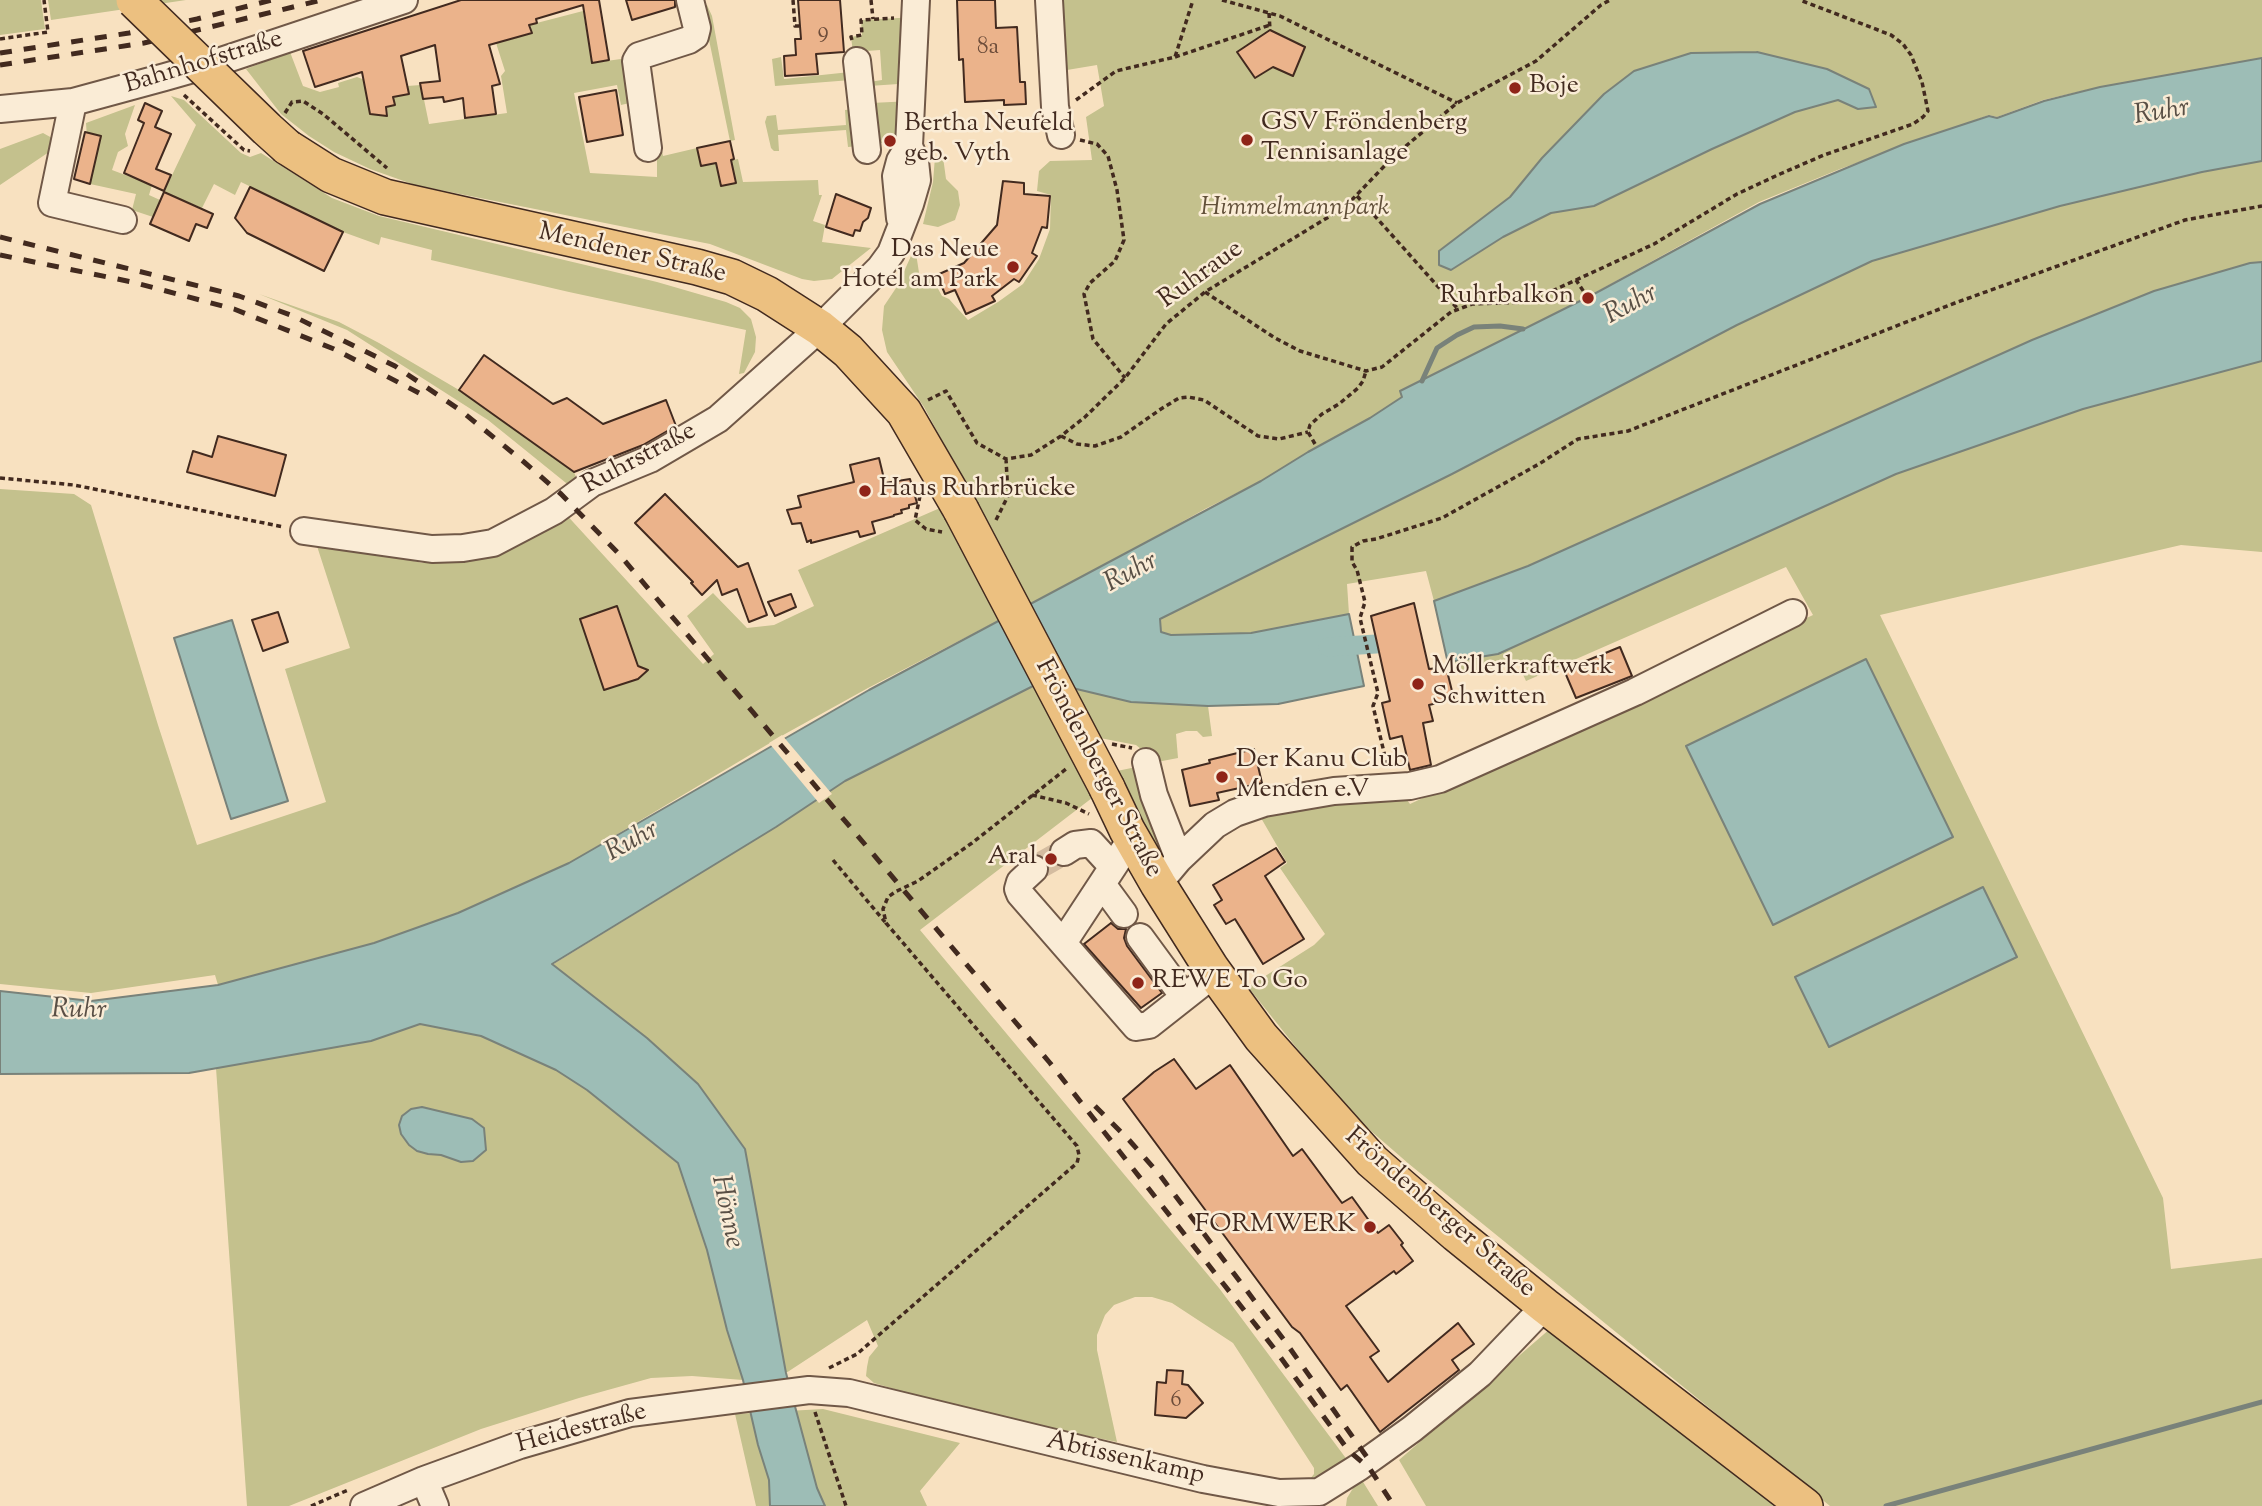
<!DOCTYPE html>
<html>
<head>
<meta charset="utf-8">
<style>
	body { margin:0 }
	canvas { display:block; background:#f8e1c0 }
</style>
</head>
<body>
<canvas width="2262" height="1506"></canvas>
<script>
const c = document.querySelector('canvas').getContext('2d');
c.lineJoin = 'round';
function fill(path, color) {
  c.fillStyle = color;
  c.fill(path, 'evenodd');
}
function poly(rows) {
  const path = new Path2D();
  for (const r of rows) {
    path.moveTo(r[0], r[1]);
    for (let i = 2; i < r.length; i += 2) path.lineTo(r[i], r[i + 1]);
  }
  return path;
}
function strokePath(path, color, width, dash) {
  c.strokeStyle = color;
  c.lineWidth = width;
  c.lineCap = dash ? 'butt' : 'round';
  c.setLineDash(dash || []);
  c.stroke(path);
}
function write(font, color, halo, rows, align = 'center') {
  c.font = font + ' "Sorts Mill Goudy",serif';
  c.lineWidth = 5;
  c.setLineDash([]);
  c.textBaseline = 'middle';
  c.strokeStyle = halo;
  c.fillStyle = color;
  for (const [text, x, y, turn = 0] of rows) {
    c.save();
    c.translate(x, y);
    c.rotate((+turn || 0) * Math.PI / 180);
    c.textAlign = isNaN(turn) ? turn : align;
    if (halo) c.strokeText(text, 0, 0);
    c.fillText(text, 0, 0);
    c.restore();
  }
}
fill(poly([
	[0,0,41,0,45,29,0,35],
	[48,0,186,0,51,20],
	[1057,0,2262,0,2262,58,2099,87,2043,100,1997,117,1989,115,1840,169,1759,202,1598,291,1401,391,1402,397,1370,418,1308,452,1261,481,1205,509,1096,570,868,688,785,734,569,863,458,913,374,943,218,985,215,975,91,993,0,984,0,489,74,494,91,505,158,725,197,845,326,802,285,669,350,648,316,543,359,548,422,563,495,549,563,511,703,664,714,654,687,616,713,593,747,628,774,625,814,606,798,570,940,508,959,547,990,529,924,407,887,352,882,330,884,306,898,285,915,247,920,279,930,274,942,296,949,299,968,320,998,302,1023,284,1039,259,1050,229,1051,195,1037,191,1039,171,1050,161,1092,160,1086,117,1104,106,1097,65,1061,71],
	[707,5,712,16,735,140,730,141,702,6],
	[583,11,592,63,628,58,634,102,621,105,617,85,574,93,590,173,657,177,657,157,645,75,663,156,697,148,701,166,738,159,743,182,818,180,819,195,822,195,813,221,825,225,822,242,871,248,832,279,814,281,802,279,710,244,415,185,370,169,334,152,309,136,281,114,246,69,290,52,303,86,320,92,339,87,338,83,357,77,365,80,370,114,388,116,387,107,395,105,393,97,407,86,421,85,429,124,507,113,501,76,505,71,496,43,531,32,529,25],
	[917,17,913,83,869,86,869,82,882,80,880,50,853,52,851,37,862,35,861,20],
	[781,57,784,79,850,72,851,80,775,86,772,59],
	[171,96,184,100,241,153,250,157,261,153,332,198,379,216,657,282,726,302,740,308,751,319,756,337,755,352,744,373,739,374,746,330,569,292,431,260,432,250,381,237,379,245,343,232,241,182,235,195,214,184,202,208,164,192,196,125],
	[912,101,909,138,875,144,871,103],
	[135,105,125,134,128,146,118,152,112,170,152,185,149,195,160,200,153,217,132,210,136,194,90,184,86,123],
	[854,109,858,146,848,147,846,130,778,135,779,151,774,151,771,148,765,122,767,116,776,115,778,130,846,125,845,110],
	[43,133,52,138,52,150,0,185,0,149],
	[935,157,943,157,946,179,958,191,960,205,955,220,938,227,923,224,933,182],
	[2262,161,2262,262,2250,263,2032,340,1528,566,1434,601,1426,571,1347,584,1349,614,1251,633,1171,635,1161,632,1160,619,1204,595,1737,325,1872,261,2061,206,2202,172],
	[259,294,339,322,379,343,459,390,574,472,578,482,571,487,488,420,347,330],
	[2262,361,2262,552,2181,545,1880,615,2163,1198,2171,1269,2262,1258,2262,1506,1830,1506,1409,1164,1371,1131,1319,1076,1248,987,1314,945,1325,934,1280,868,1287,863,1257,811,1286,805,1404,799,1407,800,1410,804,1813,615,1786,567,1526,681,1518,664,1456,674,1455,661,1498,654,1896,474,2083,409],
	[1035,685,1081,759,1075,765,1092,798,920,930,1219,1288,1348,1461,1310,1479,1314,1474,1314,1468,1233,1343,1172,1303,1152,1297,1135,1297,1114,1305,1105,1315,1097,1335,1097,1350,1117,1442,975,1413,874,1383,866,1376,867,1367,869,1357,878,1346,867,1320,786,1373,745,1149,698,1084,647,1038,552,965,776,827,845,781],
	[1071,688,1131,702,1208,706,1212,736,1203,737,1197,731,1186,731,1176,734,1178,758,1157,762,1136,745,1100,738],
	[1141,766,1171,859,1165,865,1117,771],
	[419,1024,481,1036,556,1070,587,1090,678,1163,707,1250,727,1330,743,1380,692,1376,651,1378,579,1398,481,1429,289,1506,247,1506,216,1068,371,1041],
	[1551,1328,1784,1506,1426,1506,1399,1460],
	[823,1409,960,1443,920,1491,927,1506,756,1506,735,1414],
	[1360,1477,1378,1506,1346,1506,1347,1498]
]), '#c4c18d');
const water = poly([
	[1757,52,1827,69,1869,89,1876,107,1858,109,1838,100,1795,112,1712,149,1594,206,1551,213,1503,237,1451,270,1439,265,1439,251,1510,197,1542,158,1604,94,1634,71,1691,53,1757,52],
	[2262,58,2262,161,2202,172,2060,206,1872,261,1737,325,1452,474,1160,619,1161,632,1171,635,1251,633,1349,614,1364,686,1278,704,1208,706,1131,702,1043,681,845,781,776,827,552,964,647,1038,698,1084,745,1149,786,1373,817,1488,825,1506,770,1506,769,1480,758,1445,743,1380,727,1330,707,1250,678,1163,587,1090,556,1070,481,1036,420,1024,371,1041,189,1073,0,1074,0,991,91,1001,218,985,374,943,458,913,569,863,869,690,1261,481,1308,452,1370,418,1402,397,1400,391,1594,294,1760,204,1904,144,1989,116,1997,118,2044,101,2100,87,2262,58],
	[2262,262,2262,361,2083,409,1896,474,1498,654,1455,661,1447,659,1434,601,1528,566,2032,340,2154,291,2250,263,2262,262],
	[232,620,288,801,231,819,174,638,232,620],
	[1866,659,1953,837,1773,925,1686,746,1866,659],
	[1983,887,2017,957,1829,1047,1795,977,1983,887],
	[422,1107,472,1119,484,1128,486,1150,473,1161,461,1162,441,1155,428,1154,417,1151,409,1145,401,1134,399,1125,402,1116,411,1109,422,1107]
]);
fill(water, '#9dbdb6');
strokePath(water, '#79827a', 2);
fill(poly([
	[782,735,832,794,819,803,769,743]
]), '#f8e1c0');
strokePath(poly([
	[1422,381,1437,348,1457,335,1474,327,1500,326,1523,329],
	[1886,1506,2262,1402]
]), '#79827a', 5);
strokePath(poly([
	[1328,647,1376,644]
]), '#9dbdb6', 19);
const building = poly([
	[461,0,599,0,609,60,592,63,583,5,536,19,537,23,529,25,532,33,489,45,500,84,492,86,496,114,465,118,463,98,444,102,443,97,423,99,420,83,440,81,435,45,401,56,409,94,393,97,395,105,386,107,387,116,370,114,362,72,315,87,303,51,461,0],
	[626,0,675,0,675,7,632,20,626,0],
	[798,0,840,0,844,52,816,54,818,74,785,76,784,56,796,55,795,39,801,39,798,0],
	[957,0,995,0,996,28,1017,27,1020,82,1025,82,1026,104,1004,105,1004,100,965,102,963,59,959,60,957,0],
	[1270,30,1305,47,1293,76,1273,67,1255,78,1237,52,1270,30],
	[616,90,623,135,587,142,579,97,616,90],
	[145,103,162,111,155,127,171,134,156,169,171,175,164,191,124,173,144,123,138,120,145,103],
	[85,132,101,136,90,184,74,179,85,132],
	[730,141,734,159,731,160,736,183,721,186,716,163,701,166,697,148,730,141],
	[1003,181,1024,183,1024,194,1050,196,1047,228,1042,227,1032,253,1037,256,1019,282,1014,279,992,296,995,301,966,314,955,290,945,294,937,275,964,263,997,225,1003,181],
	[250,187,343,232,324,271,247,233,235,218,250,187],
	[164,192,213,214,207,228,196,224,189,241,150,224,164,192],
	[836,194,871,208,868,218,863,222,860,231,855,230,853,236,826,227,836,194],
	[484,355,553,404,567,398,603,424,666,400,676,426,643,445,574,472,459,390,484,355],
	[218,436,286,455,275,496,187,472,193,451,212,457,218,436],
	[879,458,885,483,910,479,917,503,909,505,909,508,901,510,902,513,894,515,894,516,872,522,875,533,860,537,858,531,811,543,811,540,807,542,801,523,792,524,787,510,801,507,798,496,854,482,850,465,879,458],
	[665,494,738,567,748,563,767,615,749,622,737,589,722,595,717,580,702,595,691,583,693,582,635,523,665,494],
	[791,594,796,607,775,616,768,602,791,594],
	[1414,603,1429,669,1446,667,1454,699,1429,705,1433,721,1423,723,1431,765,1410,770,1402,736,1390,739,1382,703,1390,701,1371,616,1414,603],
	[617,606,638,666,648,670,638,679,604,690,580,619,617,606],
	[278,612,288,642,263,651,252,620,278,612],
	[1620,647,1632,676,1576,698,1564,670,1620,647],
	[1254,749,1262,783,1217,793,1219,800,1190,806,1182,770,1210,763,1209,760,1254,749],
	[1276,848,1285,862,1265,876,1304,939,1263,964,1235,919,1226,924,1214,905,1222,900,1213,885,1276,848],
	[1111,923,1118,929,1126,929,1124,938,1127,946,1162,993,1141,1008,1084,944,1111,923],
	[1174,1059,1196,1089,1230,1065,1293,1156,1302,1149,1342,1203,1352,1197,1378,1233,1389,1225,1403,1243,1401,1245,1413,1261,1396,1274,1394,1271,1346,1306,1379,1351,1370,1357,1388,1382,1458,1323,1474,1344,1452,1360,1459,1370,1380,1432,1347,1385,1341,1390,1300,1333,1292,1327,1123,1099,1154,1072,1174,1059],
	[1167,1370,1183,1371,1182,1384,1188,1385,1203,1403,1186,1418,1155,1415,1157,1382,1166,1383,1167,1370]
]);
fill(building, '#ebb38b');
strokePath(building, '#422a1f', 2);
strokePath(poly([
	[1034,869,1064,852]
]), '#d4bca0', 26, [26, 13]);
const minor = poly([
	[1049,0,1055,107,1061,135],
	[857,61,867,150],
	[73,102,52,203,123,220],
	[0,109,73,102,165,77,221,61,404,0],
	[648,148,636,61,639,56,689,40,695,36,697,28,690,0],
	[900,218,896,176,900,161,909,146],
	[304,531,432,549,463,548,493,543,554,511,592,483,650,459,718,419,820,328,880,268,891,253,910,204,917,180,915,161,909,146,916,0],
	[1146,762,1154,795,1179,859],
	[1064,852,1075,845,1091,843,1113,867],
	[1034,869,1020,882,1018,889,1020,894,1136,1027,1149,1025,1215,973],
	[1102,884,1124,914],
	[1158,884,1179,859,1215,825,1235,813,1264,803,1334,791,1410,786,1440,779,1635,692,1793,613],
	[1140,937,1184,997],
	[1063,943,1132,838],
	[424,1480,435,1506],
	[364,1506,424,1480,520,1445,630,1413,809,1390,849,1393,1203,1479,1279,1493,1319,1492,1359,1467,1412,1429,1480,1374,1545,1306]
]);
const major = poly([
	[287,147,331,175,385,197,697,267,732,277,767,294,820,328,848,351,904,412,961,510],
	[1107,788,1127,830,1158,884,1211,968,1261,1037,1372,1161,1456,1234,1545,1306,1805,1506]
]);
strokePath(minor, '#705847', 30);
strokePath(major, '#422a1f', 38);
strokePath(poly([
	[793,0,795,26,801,26],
	[871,0,873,19],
	[1222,0,1280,16,1457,103],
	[1269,13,1270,30],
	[0,39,48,32,44,0],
	[852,40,851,37,862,35,861,20,894,18],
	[1175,57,1270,25],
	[184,95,244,150,250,151],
	[1076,100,1116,71,1175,57,1193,0],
	[285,113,292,102,303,101,323,114,387,168],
	[1080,140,1097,144,1108,156,1117,190,1124,240,1115,261,1090,283,1084,294,1093,339,1125,378],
	[1357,196,1458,309],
	[1576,280,1654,244,1737,194,1780,174,1824,155,1913,124,1923,117,1928,111,1922,82,1911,55,1903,44,1891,35,1800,0],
	[1205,292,1275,338,1300,351,1366,371,1382,367,1451,312,1472,304,1528,302,1576,280,1588,298],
	[928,400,946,391,977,443,1006,459,1031,455,1061,436,1085,417,1125,378,1166,324,1205,292,1345,207,1394,156,1457,103,1536,61,1601,5,1610,0],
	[1061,436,1077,444,1095,446,1121,437,1161,409,1179,398,1188,397,1204,400,1258,436,1279,439,1308,432],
	[1315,444,1308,432,1310,425,1322,414,1339,404,1358,388,1363,381,1366,371],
	[0,478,74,485,284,527],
	[920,496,915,520,926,529,942,532],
	[996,520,1008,496,1006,459],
	[1112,744,1132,748],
	[1387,765,1373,706,1378,693,1360,618,1365,602,1357,570,1352,562,1352,547,1363,541,1376,539,1442,518,1539,464,1578,439,1628,431,1955,303,2185,220,2262,206],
	[1032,795,1066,803,1089,814],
	[833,860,885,922],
	[829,1368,857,1354,1077,1163,1079,1155,1077,1146,886,923,883,909,888,897,895,892,918,881,972,843,1066,769],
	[815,1412,846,1506],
	[311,1506,348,1490]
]), '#422a1f', 3.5, [5, 3.5]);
strokePath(minor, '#faecd6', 26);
strokePath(major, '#ecc080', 35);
strokePath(poly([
	[0,53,129,33,197,19,272,0],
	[0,65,144,43,322,0],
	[0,237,239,296,293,316,395,366,460,410,524,462,561,494,619,554,1050,1063,1273,1347,1348,1450,1370,1469,1394,1506],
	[0,255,132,282,234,309,334,349,419,393],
	[1095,1106,1129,1140,1159,1174,1284,1340,1369,1460]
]), '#422a1f', 5, [12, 12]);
const majorBridge = poly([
	[134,0,267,129,287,147],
	[961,510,1107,788]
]);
strokePath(majorBridge, '#422a1f', 38, []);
strokePath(majorBridge, '#ecc080', 35);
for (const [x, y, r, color] of [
	[1515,88,7,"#8f2418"],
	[1247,140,7,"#8f2418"],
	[890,141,7,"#8f2418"],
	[1013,267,7,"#8f2418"],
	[1588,298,7,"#8f2418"],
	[865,491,7,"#8f2418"],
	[1418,684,7,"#8f2418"],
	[1222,777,7,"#8f2418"],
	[1051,859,7,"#8f2418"],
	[1138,983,7,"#8f2418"],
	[1370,1227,7,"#8f2418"]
]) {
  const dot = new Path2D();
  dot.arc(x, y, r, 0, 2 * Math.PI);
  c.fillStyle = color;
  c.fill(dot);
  strokePath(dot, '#faecd6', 2.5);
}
write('23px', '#6c4c3a', null, [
	["9",823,33],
	["8a",988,49],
	["6",1176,1402]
]);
write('26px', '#422a1f', '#faecd6', [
	["Bahnhofstraße",204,64,-17],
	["Mendener Straße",632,255,13],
	["Ruhraue",1202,276,-36],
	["Ruhrstraße",640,460,-28],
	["Fröndenberger Straße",1097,769,62],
	["Fröndenberger Straße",1439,1214,41],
	["Heidestraße",582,1430,-15],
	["Abtissenkamp",1125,1460,13]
]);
write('26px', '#422a1f', '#faecd6', [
	["Boje",1529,88],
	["GSV Fröndenberg",1261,125],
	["Tennisanlage",1261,155],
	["Bertha Neufeld",904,126],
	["geb. Vyth",904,156],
	["Das Neue",999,252,"right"],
	["Hotel am Park",999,282,"right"],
	["Ruhrbalkon",1574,298,"right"],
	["Haus Ruhrbrücke",879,491],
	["Möllerkraftwerk",1432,669],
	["Schwitten",1432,699],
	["Der Kanu Club",1236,762],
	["Menden e.V",1236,792],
	["Aral",1037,859,"right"],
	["REWE To Go",1152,983],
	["FORMWERK",1356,1227,"right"]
], 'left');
write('italic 26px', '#62503a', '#faecd6', [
	["Himmelmannpark",1295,210]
]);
write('italic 28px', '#594f45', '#faecd6', [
	["Ruhr",2162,114,-9],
	["Ruhr",1632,306,-28],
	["Ruhr",1132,574,-28],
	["Ruhr",633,843,-29],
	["Ruhr",79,1012,1],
	["Hönne",725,1212,78]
]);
</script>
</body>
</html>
